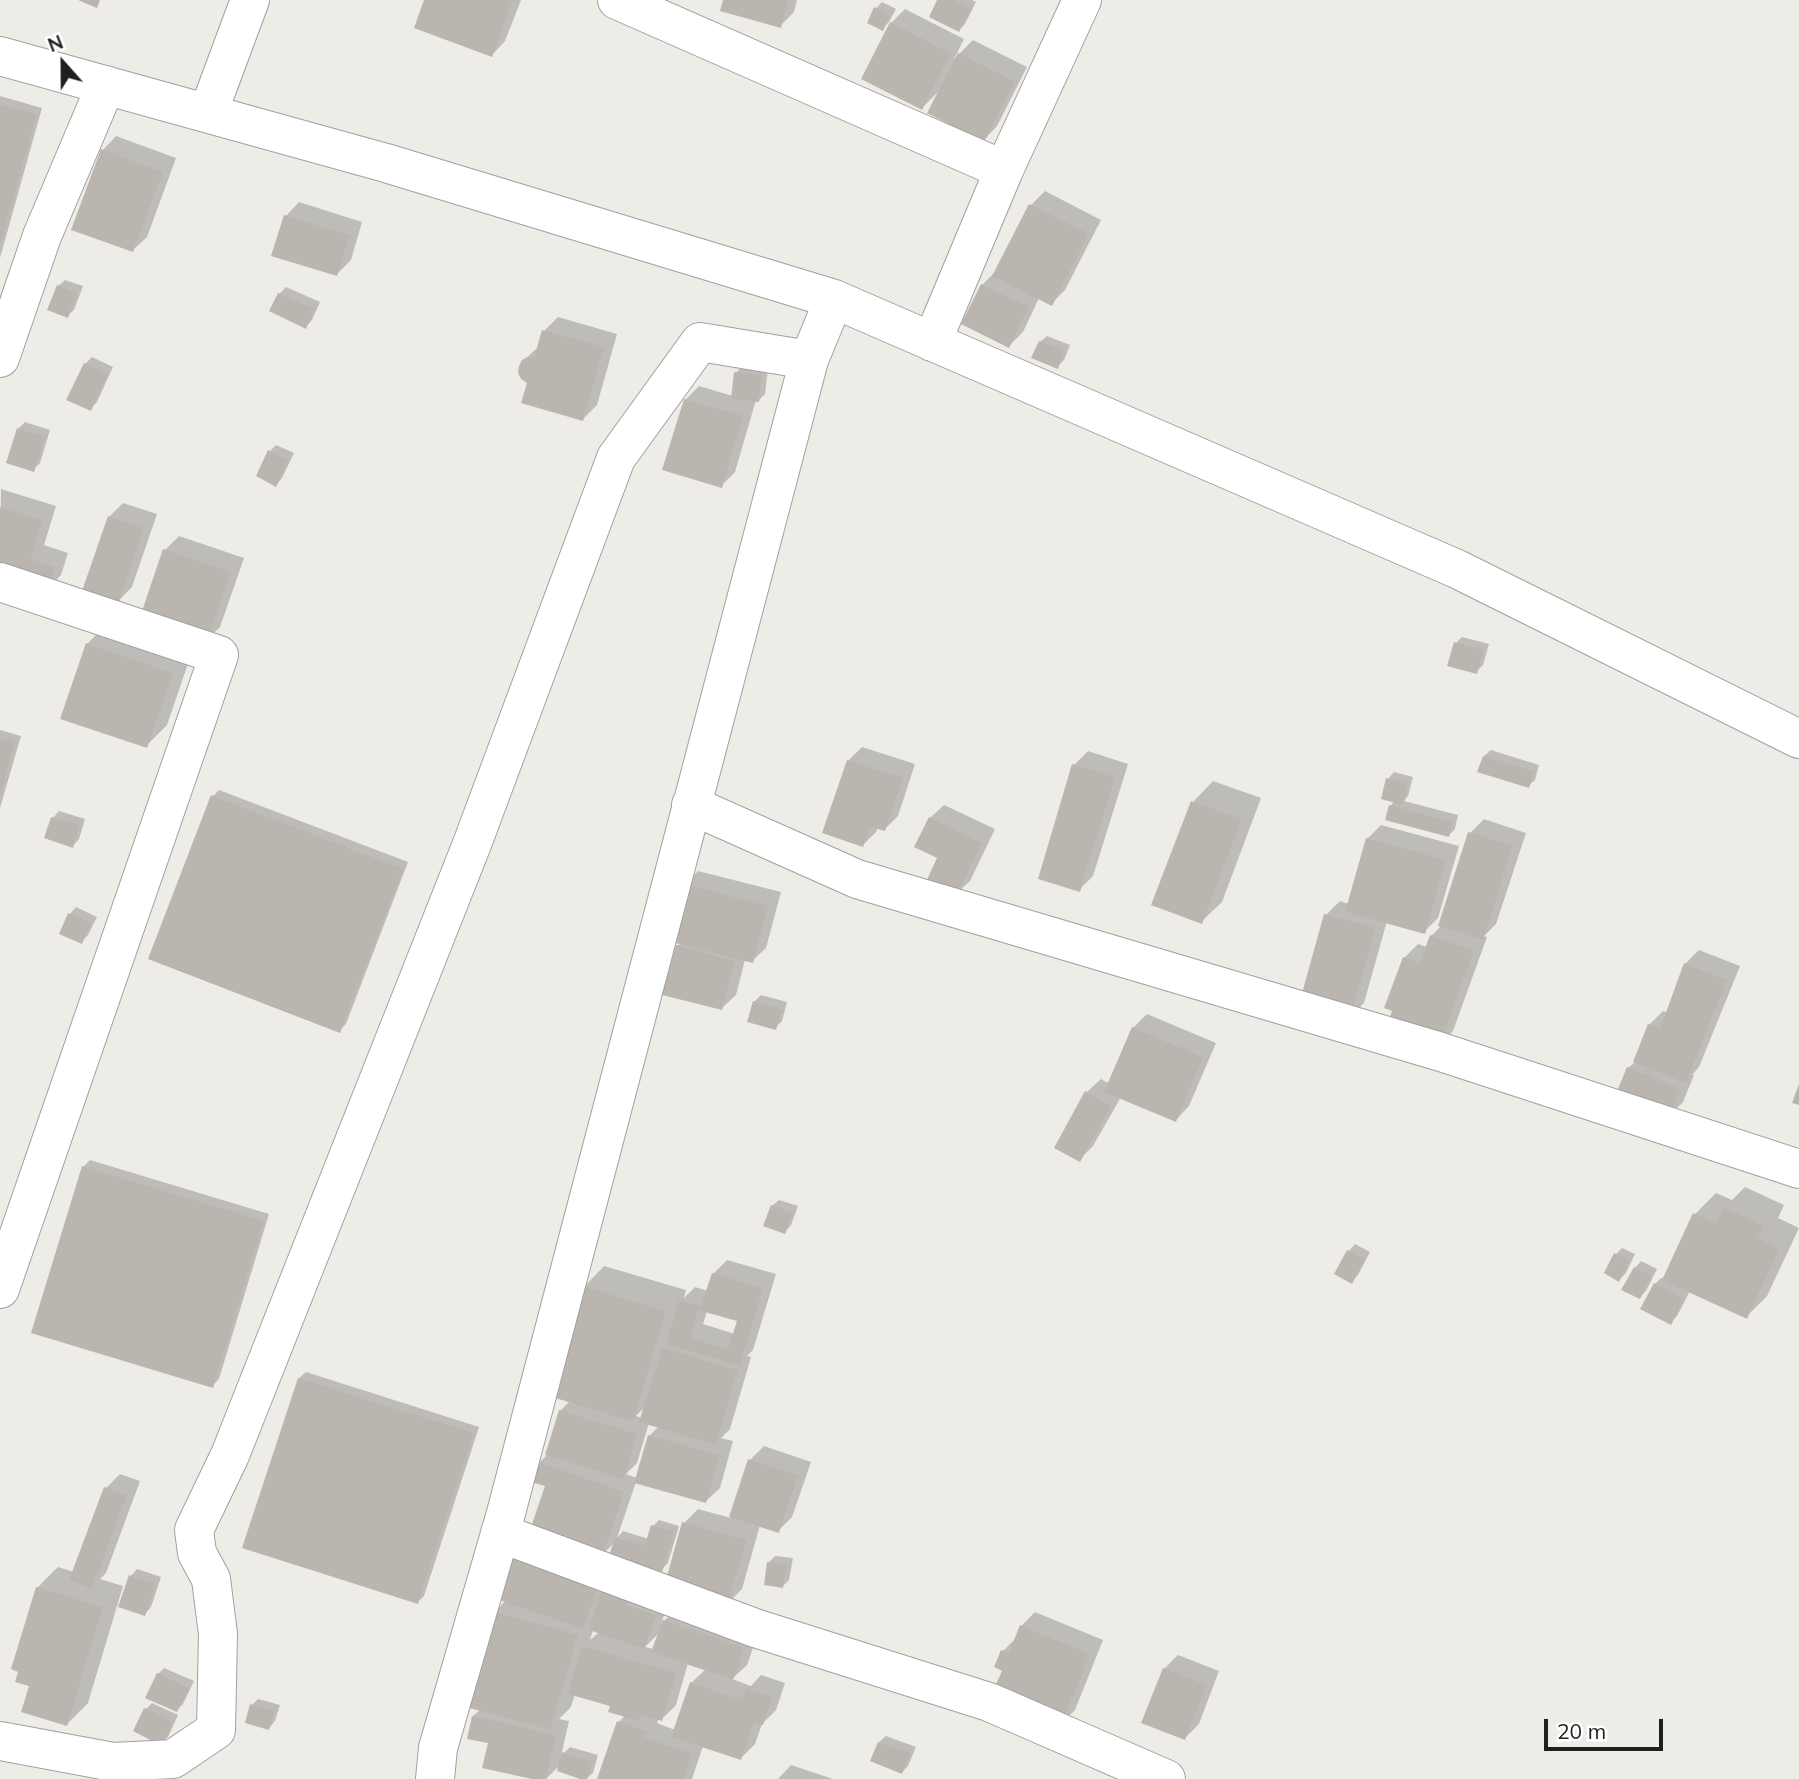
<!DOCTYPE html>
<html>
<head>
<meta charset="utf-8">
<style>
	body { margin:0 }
	#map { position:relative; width:1799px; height:1779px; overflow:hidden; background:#eeece6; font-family:Mulish,sans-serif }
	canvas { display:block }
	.north { position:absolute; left:28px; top:28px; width:70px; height:70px; -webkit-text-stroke:5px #fff; paint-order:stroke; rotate:339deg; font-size:19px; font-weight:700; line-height:28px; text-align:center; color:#1f1f1f }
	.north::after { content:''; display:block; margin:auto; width:24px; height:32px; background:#1f1f1f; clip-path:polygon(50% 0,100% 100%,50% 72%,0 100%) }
	.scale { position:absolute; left:1544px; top:1719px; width:119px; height:32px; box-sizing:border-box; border:4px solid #1f1f1f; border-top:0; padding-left:9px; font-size:21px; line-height:24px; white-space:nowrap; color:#1f1f1f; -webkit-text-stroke:5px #fff; paint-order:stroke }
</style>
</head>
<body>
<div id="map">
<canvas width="1799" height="1779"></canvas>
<div class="north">N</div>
<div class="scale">20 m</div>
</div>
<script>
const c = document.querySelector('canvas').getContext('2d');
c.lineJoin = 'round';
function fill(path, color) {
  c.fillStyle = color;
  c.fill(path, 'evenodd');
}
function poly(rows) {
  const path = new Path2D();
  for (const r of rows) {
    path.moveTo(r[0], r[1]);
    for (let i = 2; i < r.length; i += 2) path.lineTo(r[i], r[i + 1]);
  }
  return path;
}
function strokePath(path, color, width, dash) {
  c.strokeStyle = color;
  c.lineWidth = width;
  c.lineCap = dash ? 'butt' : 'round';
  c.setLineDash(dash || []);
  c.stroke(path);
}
fill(poly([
	[426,0,521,0,505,41,492,55],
	[725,0,797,0,794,12,780,26],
	[939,0,972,0,976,2,965,24,959,30],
	[882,2,896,9,889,22,882,29,875,9],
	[905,9,964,39,954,59,973,40,1027,67,997,126,984,140,940,90,922,108,891,23],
	[0,96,42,108,0,258],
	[116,136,176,158,147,237,133,250,103,150],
	[1045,191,1101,220,1065,290,1051,304,1039,298,1023,332,1009,346,982,285,996,271,1031,205],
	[299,202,362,222,351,260,337,274,286,216],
	[65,280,83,286,74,310,67,316,58,286],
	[286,287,320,302,312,320,306,327,279,294],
	[558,317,617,334,597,405,583,419,523,361,538,347,544,331],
	[1047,336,1070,345,1064,360,1057,367,1040,342],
	[92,357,113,367,97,402,90,409,85,364],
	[742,366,768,369,765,394,758,401,756,400,735,472,721,486,685,400,699,386,733,396,736,373],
	[25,422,50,430,40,463,33,470,18,429],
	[276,445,294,453,282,478,276,485,270,451],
	[1,489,56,506,44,545,68,553,61,575,47,589,0,574],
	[123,503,157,514,132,587,118,601,109,517],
	[179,536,244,558,220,627,206,641,165,550],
	[108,623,192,652,167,725,146,746,87,644],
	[1462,637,1489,644,1483,665,1476,672,1456,643],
	[0,730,21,736,0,808],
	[862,747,915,764,898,816,884,830,878,828,876,832,863,845,848,761],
	[1491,750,1539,765,1535,780,1528,786,1484,756],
	[1088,751,1128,764,1093,876,1079,890,1074,765],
	[1394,772,1413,777,1408,796,1404,801,1458,815,1455,829,1449,835,1390,806,1395,801,1388,779],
	[1213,781,1261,798,1222,902,1201,922,1193,802],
	[219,790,408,862,346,1024,339,1031,213,796],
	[944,805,995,829,970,881,956,894,939,858,930,818],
	[59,811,85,819,79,839,73,846,53,818],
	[1484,819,1526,833,1496,924,1484,936,1487,937,1453,1031,1439,1045,1394,1010,1404,958,1418,944,1427,947,1431,936,1442,925,1470,833],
	[1381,825,1459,846,1438,918,1424,932,1387,921,1364,1003,1350,1016,1326,915,1340,901,1349,904,1367,839],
	[698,871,781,892,766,948,752,961,745,960,736,995,722,1008,677,946,681,943,684,885],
	[76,907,97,917,88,935,81,942,61,933,70,914],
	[1699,950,1740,966,1699,1067,1692,1075,1694,1075,1683,1102,1669,1116,1628,1068,1635,1062,1649,1025,1663,1011,1668,1013,1685,964],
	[761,995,787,1002,782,1021,775,1028,754,1002],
	[1147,1014,1216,1043,1189,1106,1176,1120,1121,1097,1093,1146,1079,1160,1087,1092,1101,1079,1110,1084,1133,1028],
	[90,1160,269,1214,219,1379,212,1386,33,1331,84,1166],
	[1745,1187,1784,1205,1778,1218,1799,1228,1767,1296,1746,1317,1690,1291,1677,1316,1670,1323,1655,1284,1661,1278,1665,1279,1695,1214,1716,1193,1732,1200],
	[779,1200,798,1206,791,1225,785,1232,772,1206],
	[1355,1244,1370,1252,1358,1275,1351,1282,1349,1251],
	[1622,1248,1635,1254,1626,1273,1619,1280,1616,1254],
	[727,1260,776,1274,753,1350,747,1356,751,1357,730,1429,721,1438,733,1441,720,1488,706,1501,636,1482,617,1538,623,1531,649,1539,653,1526,659,1520,679,1526,668,1563,661,1570,615,1542,601,1556,547,1485,539,1463,547,1455,560,1411,570,1401,584,1287,604,1266,686,1290,684,1298,695,1287,708,1291,713,1274],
	[707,1311,739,1320,735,1334,703,1324],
	[646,1406,642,1418,636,1416],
	[649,1423,659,1426,649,1436,637,1478,626,1474,637,1463],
	[1641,1261,1657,1269,1646,1291,1640,1297,1635,1268],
	[306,1372,479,1427,424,1596,418,1602,299,1378],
	[764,1446,811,1462,792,1517,778,1531,760,1525,742,1589,728,1603,684,1523,698,1509,731,1518,750,1460],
	[120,1474,140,1481,106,1573,100,1579,123,1586,88,1703,67,1724,31,1685,37,1588,58,1567,74,1572,106,1488],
	[508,1554,669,1601,661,1624,678,1607,758,1634,747,1665,732,1679,751,1686,761,1675,785,1683,776,1710,762,1724,755,1744,741,1758,703,1746,692,1779,599,1779,619,1722,625,1715,612,1705,575,1694,571,1707,559,1719,569,1721,561,1756,570,1747,598,1755,593,1773,586,1779,560,1765,546,1779,540,1779,491,1742,473,1716,481,1709,495,1612,506,1600],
	[593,1630,599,1632,590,1640],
	[661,1631,654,1649,645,1647],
	[688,1663,706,1669,691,1683,675,1730,657,1723,659,1718,662,1719,676,1705],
	[775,1556,793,1558,789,1580,783,1586,769,1562],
	[137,1569,161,1577,151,1607,145,1614,131,1576],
	[1035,1612,1103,1640,1075,1710,1061,1724,1004,1670,1003,1651,1017,1637,1021,1626],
	[1178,1655,1219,1671,1199,1724,1185,1738,1164,1669],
	[164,1668,194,1681,183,1704,177,1710,158,1674],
	[258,1699,280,1705,275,1721,269,1728,252,1705],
	[152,1703,178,1715,168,1737,161,1743,146,1709],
	[886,1736,916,1747,908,1766,902,1772,879,1742],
	[791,1765,833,1779,778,1779]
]), '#0003');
fill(poly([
	[78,0,100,0,97,8],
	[424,0,513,0,492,57,414,28],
	[723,0,788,0,781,28,720,11],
	[937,0,953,0,971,9,959,32,929,17],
	[874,7,890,16,883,31,867,23],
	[890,22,951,53,922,110,861,79],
	[958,53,1015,81,984,142,927,113],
	[0,104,37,114,1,243,0,242],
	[101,149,163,172,133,252,71,230],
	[1029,204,1089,234,1052,306,992,276],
	[284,215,350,235,337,276,271,256],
	[981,284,1029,307,1009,348,961,324],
	[57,285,77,293,68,318,47,310],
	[278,293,315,309,306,329,269,311],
	[542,330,604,347,583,421,521,403,527,383,521,379,518,373,519,366,522,360,528,357,534,358],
	[1039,341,1064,351,1058,369,1031,358],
	[84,363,108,374,91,411,66,400],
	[734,372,762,375,759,402,731,399],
	[684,399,743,416,722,488,662,470],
	[17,428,45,437,34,472,6,463],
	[268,450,289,460,276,487,256,476],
	[0,507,43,520,31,559,55,567,48,591,0,576],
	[108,516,144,528,119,603,82,591],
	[163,549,231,572,207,643,139,620],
	[1454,642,1483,650,1477,674,1447,666],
	[86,643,173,673,147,748,60,719],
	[0,738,15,742,1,793,0,793],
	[1483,756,1534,771,1529,788,1477,772],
	[847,760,903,778,885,831,870,827,863,847,822,833],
	[1072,764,1115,777,1080,892,1038,879],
	[1386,778,1408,784,1403,805,1381,799],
	[211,795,403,869,340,1033,148,959],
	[1191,801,1242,819,1202,924,1151,905],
	[1389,805,1453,822,1449,837,1385,820],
	[51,817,80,825,73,848,44,838],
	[929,817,982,843,956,897,926,882,937,858,914,847],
	[1468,832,1513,846,1483,940,1438,926],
	[1366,838,1446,860,1425,934,1345,912],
	[683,884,768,906,753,963,668,941],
	[68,913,91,923,82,944,59,934],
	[1324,914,1376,928,1350,1018,1299,1004],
	[1430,935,1474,951,1439,1047,1386,1028,1392,1011,1384,1008,1403,957,1420,963],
	[676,945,735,961,722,1010,662,995],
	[1684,963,1727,980,1686,1083,1633,1062,1648,1024,1660,1029],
	[753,1001,782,1009,776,1030,747,1022],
	[1132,1027,1203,1057,1176,1122,1104,1092],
	[1627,1067,1681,1089,1669,1118,1615,1096],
	[1799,1084,1799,1105,1792,1103],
	[1085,1091,1111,1106,1080,1162,1054,1148],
	[82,1166,264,1221,213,1388,31,1333],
	[771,1205,793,1213,785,1234,763,1226],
	[1723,1207,1764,1226,1758,1239,1779,1249,1747,1319,1662,1280,1693,1213,1716,1223],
	[1347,1250,1365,1259,1352,1284,1334,1274],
	[1614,1253,1630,1261,1619,1282,1604,1273],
	[1634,1267,1652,1276,1640,1299,1621,1290],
	[712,1273,763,1288,740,1366,666,1344,679,1300,701,1306],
	[698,1310,737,1321,728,1349,690,1338],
	[1654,1283,1684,1299,1671,1325,1640,1309],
	[582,1286,666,1311,633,1422,549,1396],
	[662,1348,738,1370,716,1445,639,1422],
	[298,1378,474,1433,418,1604,242,1548],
	[559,1410,637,1434,624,1479,545,1455],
	[648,1435,720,1455,706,1503,634,1483],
	[748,1459,798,1475,779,1533,729,1517],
	[538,1462,624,1492,602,1558,529,1533,545,1486,531,1482],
	[104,1487,127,1495,92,1589,69,1580],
	[682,1522,747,1540,728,1604,664,1587],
	[651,1525,674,1532,662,1572,609,1556,615,1537,645,1545],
	[507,1553,599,1584,583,1629,491,1597],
	[767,1562,787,1564,783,1588,764,1585],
	[129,1575,156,1584,145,1616,118,1607],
	[36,1587,103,1607,67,1726,21,1712,29,1686,15,1682,18,1672,11,1669],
	[603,1587,629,1596,625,1605,657,1615,644,1649,589,1630],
	[493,1611,578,1635,550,1730,466,1707],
	[663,1620,745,1648,733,1680,651,1652],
	[1020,1625,1090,1654,1061,1726,993,1691,1002,1671,994,1667,1001,1650,1009,1653],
	[582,1646,676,1673,662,1721,641,1715,639,1721,608,1712,610,1706,568,1694],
	[1163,1668,1207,1685,1185,1740,1141,1723],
	[157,1673,189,1688,177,1712,145,1698],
	[690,1682,742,1700,746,1688,772,1697,763,1725,754,1722,741,1760,671,1737],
	[250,1704,275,1711,269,1730,245,1723],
	[144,1708,173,1722,162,1746,133,1731],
	[472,1716,556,1735,546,1779,532,1779,482,1768,488,1743,467,1739],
	[617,1721,646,1731,644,1737,692,1754,684,1779,597,1779],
	[878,1742,911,1753,902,1774,870,1761],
	[562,1752,593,1762,587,1779,580,1779,557,1771]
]), '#bbb5af');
const minor = poly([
	[617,0,1004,170],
	[0,56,386,163,834,299,1457,569,1799,739],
	[208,113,250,0],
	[932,342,1004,170,1082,0],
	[0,358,42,236,106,85],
	[0,582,219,655,0,1289],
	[691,805,857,879,1441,1052,1799,1169],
	[500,1533,755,1628,989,1702,1166,1779],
	[0,1741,113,1762,173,1759,216,1730,218,1634,211,1579,197,1553,194,1530,230,1455,472,844,616,458,700,342,809,360],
	[435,1779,438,1748,506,1513,809,360,834,299]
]);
strokePath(minor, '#a0a0a0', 40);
strokePath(minor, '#fff', 38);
</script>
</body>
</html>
